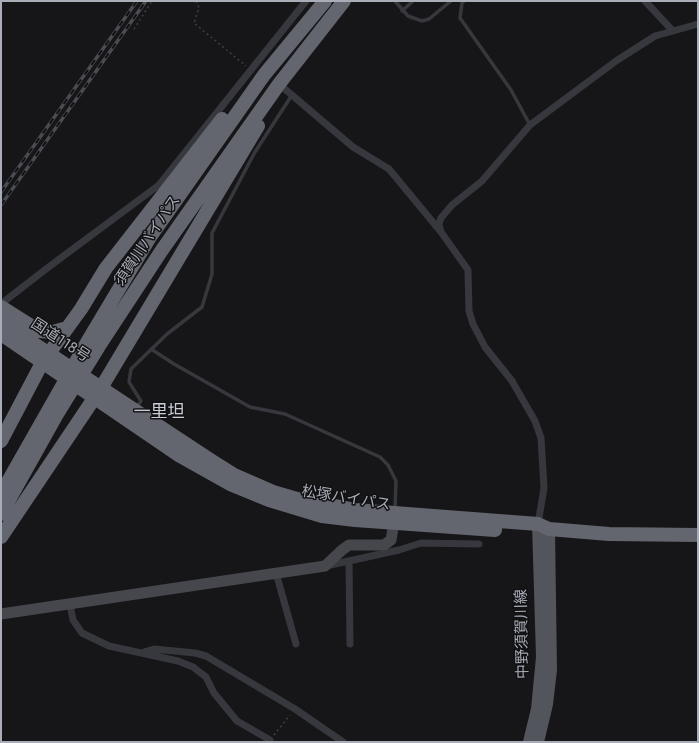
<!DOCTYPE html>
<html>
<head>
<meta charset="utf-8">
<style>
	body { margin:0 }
	#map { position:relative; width:699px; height:743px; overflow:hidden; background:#161618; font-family:Jost,sans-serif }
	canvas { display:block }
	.frame { position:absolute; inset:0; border:2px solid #a8adb8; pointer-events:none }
</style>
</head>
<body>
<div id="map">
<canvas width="699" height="743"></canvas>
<div class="frame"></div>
</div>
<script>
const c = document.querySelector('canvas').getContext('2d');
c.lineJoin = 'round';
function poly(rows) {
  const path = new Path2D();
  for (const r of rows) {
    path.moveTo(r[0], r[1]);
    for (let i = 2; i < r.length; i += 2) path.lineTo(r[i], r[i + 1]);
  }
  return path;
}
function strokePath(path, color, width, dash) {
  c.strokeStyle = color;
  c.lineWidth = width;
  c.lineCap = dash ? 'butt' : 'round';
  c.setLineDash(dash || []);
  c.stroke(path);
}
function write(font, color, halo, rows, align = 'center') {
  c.font = font + ' Jost,"Noto Sans JP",sans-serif';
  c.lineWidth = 3;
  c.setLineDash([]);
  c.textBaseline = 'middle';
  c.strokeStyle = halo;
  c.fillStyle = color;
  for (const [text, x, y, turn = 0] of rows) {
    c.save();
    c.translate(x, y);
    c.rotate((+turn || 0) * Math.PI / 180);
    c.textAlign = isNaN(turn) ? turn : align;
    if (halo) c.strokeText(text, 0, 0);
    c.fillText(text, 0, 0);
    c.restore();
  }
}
strokePath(poly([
	[196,1,199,8,194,23,246,66],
	[134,29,152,1],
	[274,735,290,715]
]), '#3d3f44', 1.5, [2, 3]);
strokePath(poly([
	[395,1,408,16,422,21,429,19,451,1],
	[464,1,462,3,460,18,511,90,530,125],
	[402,11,413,1],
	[151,349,174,364,250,407,285,414,380,457,388,465,396,481,395,510],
	[136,408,141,401,129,382,131,369,167,334,202,307,212,274,212,233,255,152,292,95]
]), '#37383d', 3.5);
strokePath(poly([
	[645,1,672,30],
	[279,84,353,147,389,169,441,232,468,270,469,311,473,324,485,347,512,381,535,421,541,438,544,488,538,524],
	[441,232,439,224,441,218,452,205,482,181,530,125,616,61,655,36,698,24],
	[1,304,46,269,159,185,306,1],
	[349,561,350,644],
	[326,566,399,550,421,543,479,544],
	[276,573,296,644],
	[70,605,73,620,82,633,109,646,178,661,193,667,206,677,214,693,237,721,270,740,269,742],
	[144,652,154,649,195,653,206,656,295,709,343,742]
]), '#37383d', 7);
strokePath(poly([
	[1,614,325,566,342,550,349,545,384,545,391,540,395,516]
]), '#45474d', 11);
strokePath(poly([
	[529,742,537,709,542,657,538,524],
	[538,742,547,704,551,670,549,529]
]), '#53555c', 12);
strokePath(poly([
	[1,307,39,331,53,332,67,328],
	[1,322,212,461,234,475,273,492,297,499,355,510,538,524,549,529,609,534,698,535],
	[1,334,180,456,230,484,269,500,322,516,355,520,495,530],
	[1,441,42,363,81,309,106,268,222,119],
	[1,494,89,339,150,237,264,75,325,1],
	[1,514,57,414,99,346,162,250,279,84,344,1],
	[1,537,101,388,258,126]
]), '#63666e', 14);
const rail = poly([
	[1,192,137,1],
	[1,205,146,1]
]);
strokePath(rail, '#4a4c52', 3.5);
strokePath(rail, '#111113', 2, [6]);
write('15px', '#a8adb8', '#111113', [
	["須賀川バイパス",148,241,-56],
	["国道118号",60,341,33],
	["松塚バイパス",346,499,9],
	["中野須賀川線",523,634,-91]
]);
write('17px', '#c9ccd4', '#111113', [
	["一里坦",159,413]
]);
</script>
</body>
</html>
